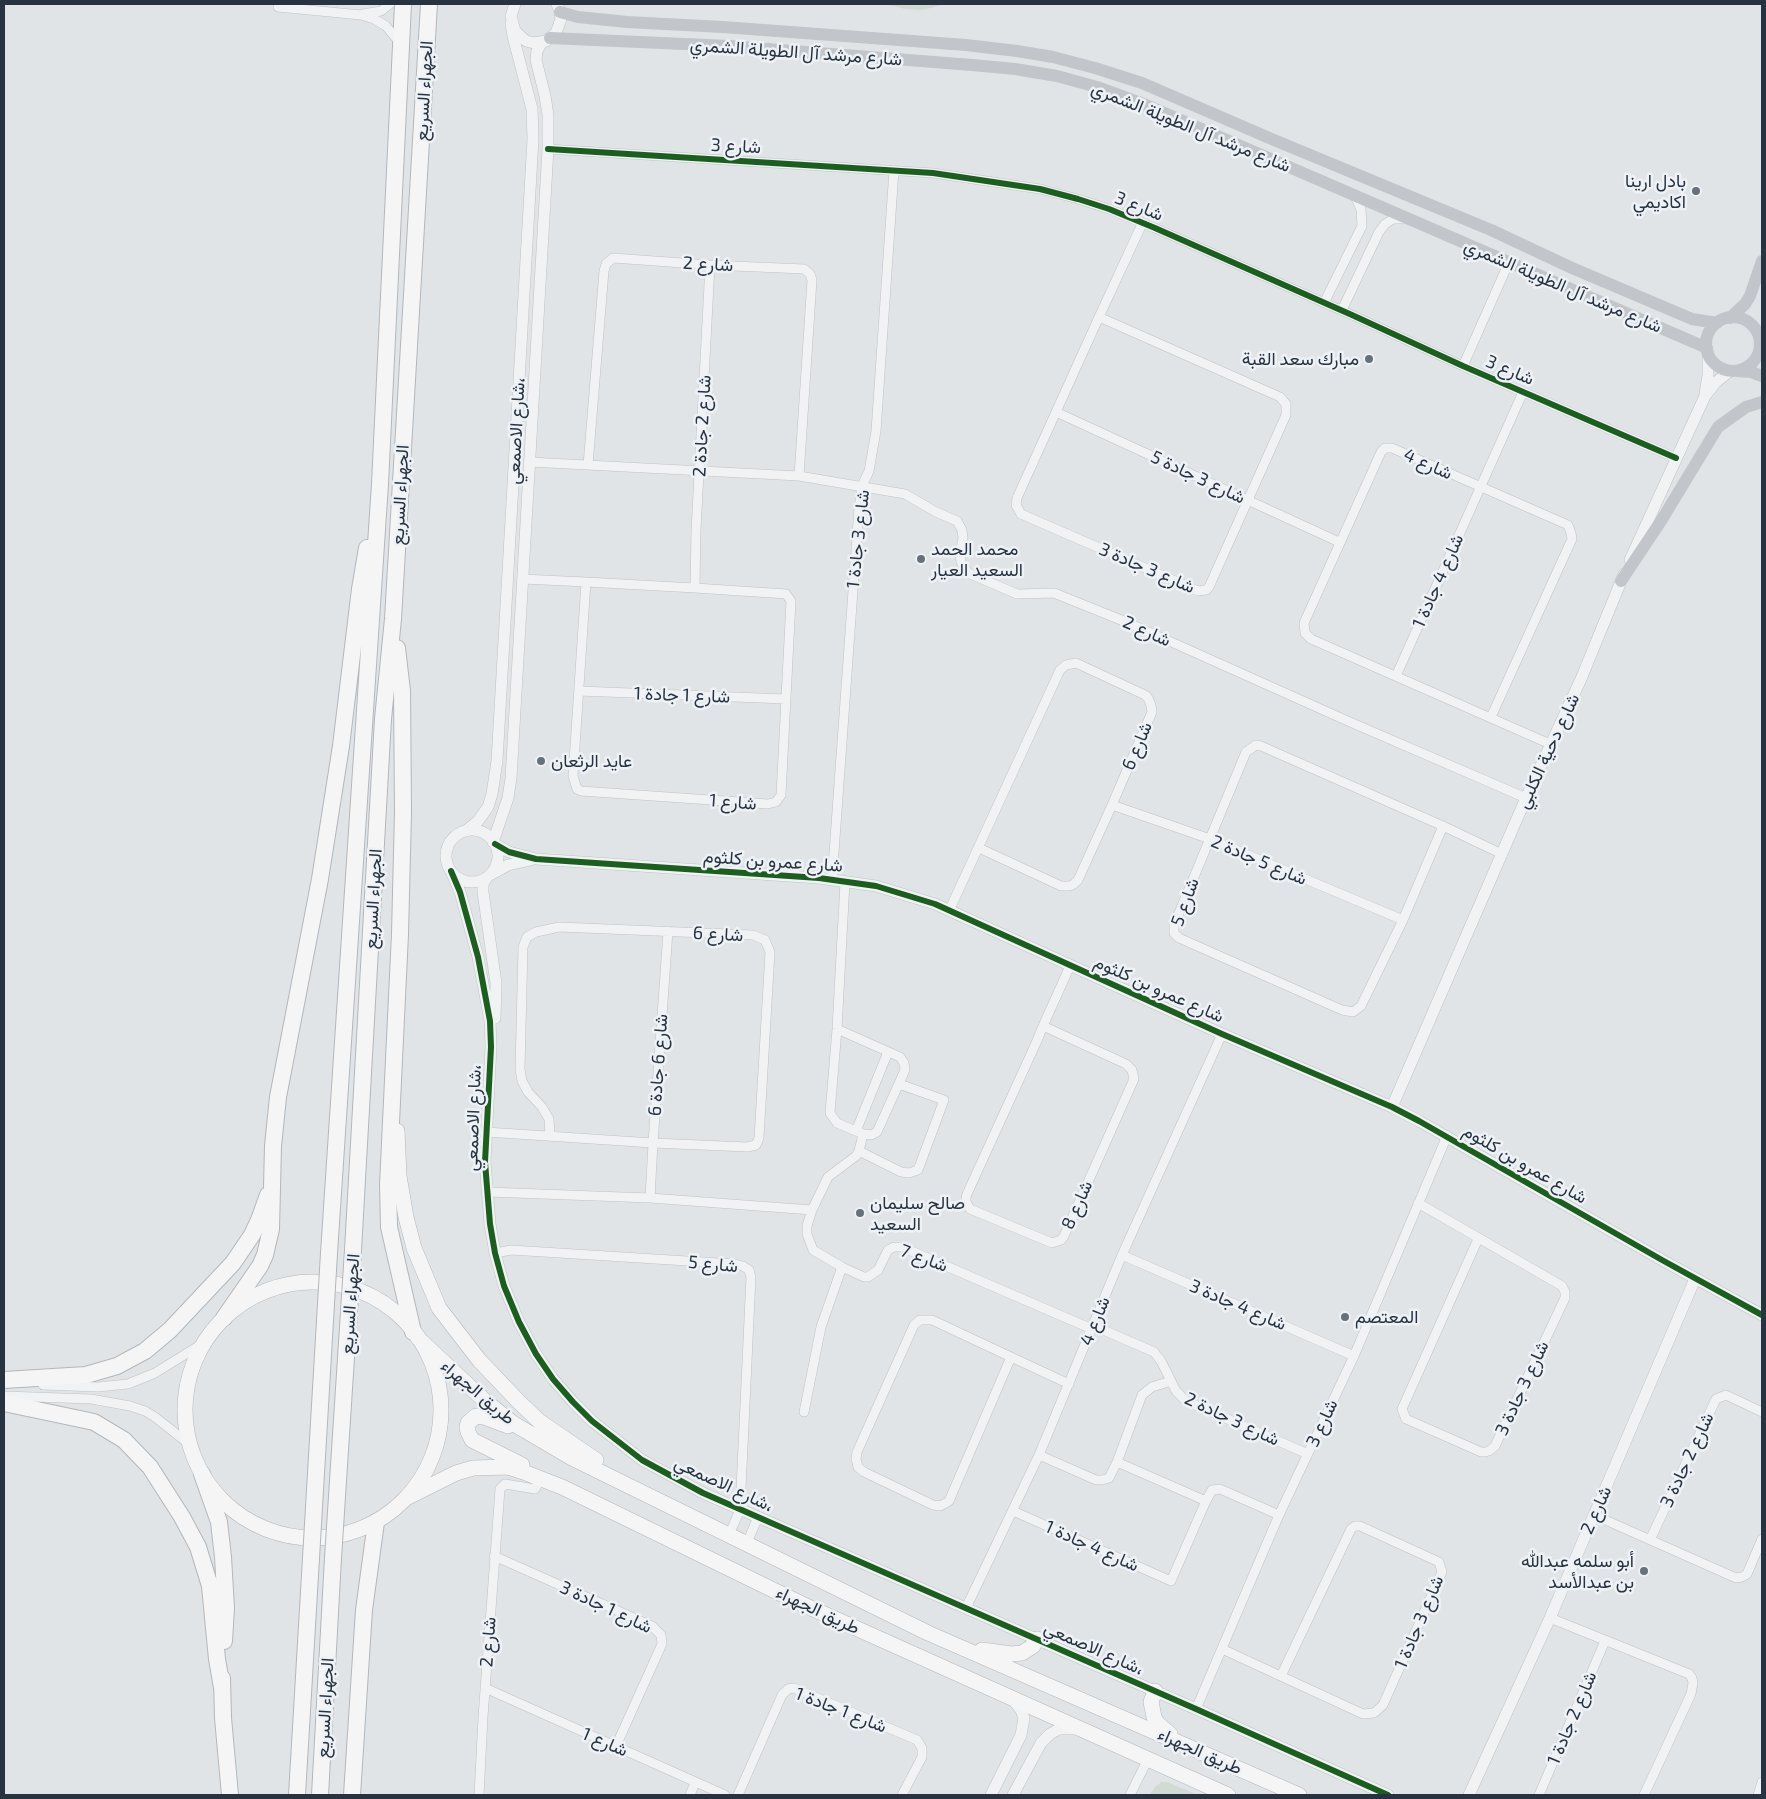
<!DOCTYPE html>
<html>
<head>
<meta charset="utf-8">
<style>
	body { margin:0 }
	#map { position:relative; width:1766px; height:1799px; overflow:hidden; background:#e1e4e6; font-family:"Exo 2",sans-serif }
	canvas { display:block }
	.frame { position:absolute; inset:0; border:5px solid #273340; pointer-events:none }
</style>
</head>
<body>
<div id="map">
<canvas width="1766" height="1799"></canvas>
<div class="frame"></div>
</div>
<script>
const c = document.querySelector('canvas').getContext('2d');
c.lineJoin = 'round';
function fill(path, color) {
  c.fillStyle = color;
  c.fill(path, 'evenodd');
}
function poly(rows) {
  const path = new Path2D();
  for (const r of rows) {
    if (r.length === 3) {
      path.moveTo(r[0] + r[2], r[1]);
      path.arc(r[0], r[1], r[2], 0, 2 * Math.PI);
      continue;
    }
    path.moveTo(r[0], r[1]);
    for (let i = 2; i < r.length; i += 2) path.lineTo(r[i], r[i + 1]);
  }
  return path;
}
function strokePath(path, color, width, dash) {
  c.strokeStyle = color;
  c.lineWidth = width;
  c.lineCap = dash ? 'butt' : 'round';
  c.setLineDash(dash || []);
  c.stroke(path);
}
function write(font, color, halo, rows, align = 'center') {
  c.font = font + ' "Exo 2",Vazirmatn,sans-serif';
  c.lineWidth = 5;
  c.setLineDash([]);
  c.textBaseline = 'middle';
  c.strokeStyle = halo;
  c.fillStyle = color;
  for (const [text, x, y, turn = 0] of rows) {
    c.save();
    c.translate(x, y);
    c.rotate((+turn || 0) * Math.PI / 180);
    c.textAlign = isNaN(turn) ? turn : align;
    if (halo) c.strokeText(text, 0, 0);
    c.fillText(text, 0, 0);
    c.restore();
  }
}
fill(poly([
	[885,4,944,4,931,8,920,10,905,9],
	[1161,1782,1167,1782,1198,1795,1150,1795,1154,1788]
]), '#d2dbd1');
const minor = poly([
	[278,7,361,15,374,19,386,26,400,43],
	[363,14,381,11,390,4],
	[548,149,933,173,1040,189,1078,199,1109,209,1155,228,1352,315,1463,366,1676,458],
	[1324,303,1362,226,1361,209,1355,196],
	[1342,310,1379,232,1385,224,1393,219,1405,219],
	[1099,317,1280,397,1286,404,1286,415,1209,587,1206,590,1198,591,1021,514,1016,505,1017,498,1099,317,1142,224],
	[1463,366,1509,262],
	[1056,412,1339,542],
	[529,462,799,476,905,494,936,512,957,521,962,530,963,538,960,554,961,562,968,573,1017,594,1054,593,1131,624,1350,722,1526,798],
	[588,465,604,271,606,264,613,258,710,265,804,269,810,274,812,280,799,476],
	[522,579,586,582,695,588,786,594,791,601,781,795,776,802,768,804,581,791,577,789,573,776,586,582],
	[695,588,696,530,710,265],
	[1396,676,1523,392],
	[579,691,786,699],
	[1491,717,1572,539,1571,533,1568,525,1392,448,1385,448,1381,452,1304,623,1305,633,1311,639,1550,744],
	[1112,805,1210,839,1403,920],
	[1443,826,1403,920,1361,1006,1353,1012,1342,1010,1179,938,1174,933,1174,925,1246,752,1256,745,1261,746,1443,826,1502,854],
	[832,880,859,508,862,486,869,471,876,431,894,170],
	[949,911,1060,670,1066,665,1076,663,1145,695,1148,698,1151,705,1152,712,1112,805,1078,880,1074,884,1070,886,1061,886,979,848],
	[1043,1026,1126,1064,1132,1070,1134,1079,1064,1236,1061,1240,1052,1243,970,1209,966,1202,966,1198,967,1194,1036,1043,1043,1026,1070,966],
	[837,1029,900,1057,904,1063,905,1070,877,1132,871,1135,863,1134,837,1123,830,1113,837,1029,845,882],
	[856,1131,888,1052],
	[486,1132,653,1143,747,1147,756,1145,759,1138,770,952,765,940,753,935,559,927,536,932,527,937,523,947,520,1069,522,1081,528,1092,542,1107,549,1119,550,1136],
	[863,1134,859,1151,856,1156,828,1177,812,1210,807,1226,807,1234,813,1250,842,1267,864,1277,868,1277,878,1270,888,1250,894,1247,902,1247,1092,1329],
	[859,1151,901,1172,909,1173,918,1170,944,1100,899,1084],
	[487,1192,650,1198,812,1210],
	[650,1198,653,1143,668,931],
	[1418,1203,1562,1286,1565,1292,1565,1298,1495,1446,1489,1451,1485,1452,1481,1452,1406,1419,1402,1409,1478,1239],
	[495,1253,511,1250,735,1264,743,1266,749,1270,751,1277,740,1510,729,1535],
	[1122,1255,1354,1356],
	[1094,1326,1154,1352,1161,1361,1176,1391,1186,1401,1308,1454],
	[1011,1357,949,1501,946,1503,940,1506,933,1505,864,1472,858,1467,856,1459,857,1452,914,1325,920,1320,932,1320,1011,1357,1069,1384],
	[43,1385,98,1387,128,1384,155,1373,205,1342],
	[4,1396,91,1399,130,1406,145,1411,155,1417,189,1444],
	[804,1412,821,1327,842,1267],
	[1039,1455,1096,1480,1102,1480,1109,1478,1117,1462,1142,1395,1152,1387,1171,1381],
	[1117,1462,1206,1501],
	[1013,1511,1171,1581,1206,1501,1212,1490,1220,1489,1279,1515],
	[1594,1515,1736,1578,1742,1577,1747,1574,1762,1539],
	[1650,1540,1716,1399,1726,1395,1762,1412],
	[747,1543,758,1517],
	[494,1556,652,1626,661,1635,662,1644,616,1746],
	[966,1608,1039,1455,1122,1255,1222,1034],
	[1550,1618,1689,1674,1692,1678,1693,1683,1691,1694,1644,1795],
	[1222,1649,1363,1714,1374,1713,1383,1705,1442,1572,1439,1562,1360,1526,1355,1526,1351,1529,1281,1676],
	[485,1688,725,1795],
	[1196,1709,1279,1515,1354,1356,1447,1136],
	[479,1795,483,1717,500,1489,505,1484,535,1489,541,1478],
	[690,1795,695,1783],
	[738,1795,782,1695,788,1689,794,1688,917,1740,922,1748,922,1757,902,1795],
	[1130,1795,1148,1759],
	[1539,1795,1605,1641],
	[1758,1795,1762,1782]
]);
const tertiary = poly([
	[515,4,511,16,515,31,526,41,534,43,546,41,556,33,561,19,560,12,557,4],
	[1705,394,1708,375,1708,352],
	[1630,560,1705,396,1716,382,1730,371],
	[467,830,478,821,488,807,492,794,497,761,533,139,532,109,513,36,511,24],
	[472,856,26],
	[493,842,508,798,511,778,548,149,548,115,545,96,536,60,537,51,542,42],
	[495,844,509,852,536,859,819,878,876,886,935,904,1222,1034,1392,1107,1419,1121,1662,1260,1762,1315],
	[451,871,460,892,478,957,490,1021,491,1047,485,1162,490,1224,495,1253,504,1286,519,1322,536,1354,553,1379,573,1402,592,1421,642,1460,703,1493,1196,1709,1388,1795],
	[490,875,508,865,531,860],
	[487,877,483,884,483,892,496,983,495,1018],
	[1392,1107,1526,798,1581,679,1624,574],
	[991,1795,1021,1735,1024,1718,1021,1710,1013,1700],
	[1013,1795,1041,1743,1050,1734,1059,1729,1077,1729],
	[1469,1795,1550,1618,1695,1279]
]);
const trunk = poly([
	[397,1131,399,1176,406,1217,414,1248,439,1308,479,1360,518,1401,539,1421,596,1460],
	[313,1410,128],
	[418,1338,484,1400,514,1424,572,1458,928,1633,1299,1795],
	[508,1426,484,1417,476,1416,468,1423,467,1427,468,1432,472,1440,522,1465],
	[406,1498,456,1473,473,1468,508,1467,526,1473,562,1487,802,1604,1228,1795],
	[982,1650,1011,1654,1022,1653,1033,1646,1037,1639],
	[1155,1691,1151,1702,1154,1717,1157,1723,1170,1734]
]);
const motorway = poly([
	[397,648,402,691,403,812,400,934,388,1185,389,1227,413,1332],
	[353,1250,383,719,393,619,429,4],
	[329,1253,380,484,403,4],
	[224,1318,260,1266,265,1255,271,1229,273,1146,278,1097,320,879,341,746,360,589,367,548],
	[4,1380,86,1375,117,1366,145,1351,170,1330,233,1263,252,1235,259,1220,268,1195],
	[4,1403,94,1422,124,1440,150,1467,182,1517,198,1547,210,1586,217,1659,222,1688],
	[202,1474,219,1522,223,1557,226,1608,224,1641],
	[222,1678,223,1718,230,1795],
	[297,1795,311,1558],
	[320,1795,333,1558],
	[352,1795,364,1610,376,1522]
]);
strokePath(minor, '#bfc2c4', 10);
strokePath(tertiary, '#bfc2c4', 12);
strokePath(trunk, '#b3b7bb', 16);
strokePath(motorway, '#b3b7bb', 18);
strokePath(minor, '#f0f2f3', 9);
strokePath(tertiary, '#f0f2f3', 11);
strokePath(poly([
	[560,12,578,17,627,22,723,27,966,45,1017,51,1053,57,1095,68,1142,83,1274,140,1491,230,1572,268,1692,319,1717,323],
	[550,38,729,46,972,65,1015,69,1057,76,1097,87,1146,105,1707,348],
	[1733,344,27],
	[1730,318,1745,304,1750,296,1762,261],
	[1737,371,1751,372,1762,376],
	[1621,581,1661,521,1718,427,1746,407,1762,402]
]), '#c2c5c9', 12);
strokePath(trunk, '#f5f5f6', 15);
strokePath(motorway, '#f5f5f6', 16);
const motorwayBridge = poly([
	[311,1558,329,1253],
	[333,1558,353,1250]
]);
strokePath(motorwayBridge, '#b3b7bb', 18, []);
strokePath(motorwayBridge, '#f5f5f6', 16);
strokePath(poly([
	[548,149,933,173,1040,189,1078,199,1109,209,1155,228,1352,315,1463,366,1676,458],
	[495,844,509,852,536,859,819,878,876,886,935,904,1222,1034,1392,1107,1419,1121,1662,1260,1762,1315],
	[451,871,460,892,478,957,490,1021,491,1047,485,1162,490,1224,495,1253,504,1286,519,1322,536,1354,553,1379,573,1402,592,1421,642,1460,703,1493,1196,1709,1388,1795]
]), '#1b5e20', 6);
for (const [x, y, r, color] of [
	[1696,191,5,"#68717a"],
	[1369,359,5,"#68717a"],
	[921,559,5,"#68717a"],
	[541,761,5,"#68717a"],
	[860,1213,5,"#68717a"],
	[1345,1317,5,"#68717a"],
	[1644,1571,5,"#68717a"]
]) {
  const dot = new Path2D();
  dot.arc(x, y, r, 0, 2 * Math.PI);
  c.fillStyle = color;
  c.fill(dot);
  strokePath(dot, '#eef2f6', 2);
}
write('18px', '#273340', '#eef2f6', [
	["شارع مرشد آل الطويلة الشمري",796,52,4],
	["الجهراء السريع",424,91,-87],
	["شارع مرشد آل الطويلة الشمري",1191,127,22],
	["شارع 3",736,146,3],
	["شارع 3",1139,206,22],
	["شارع 2",708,264,3],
	["شارع مرشد آل الطويلة الشمري",1563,286,23],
	["شارع 3",1510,370,23],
	["شارع 2 جادة 2",702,426,-87],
	["شارع الاصمعي،",516,431,-87],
	["شارع 4",1428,464,24],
	["شارع 3 جادة 5",1198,477,25],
	["الجهراء السريع",400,495,-87],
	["شارع 3 جادة 1",858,539,-84],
	["شارع 3 جادة 3",1147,568,23],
	["شارع 4 جادة 1",1438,581,-66],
	["شارع 2",1147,631,24],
	["شارع 1 جادة 1",682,695,2],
	["شارع 6",1137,746,-67],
	["شارع دحية الكلبي",1548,751,-65],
	["شارع 1",733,802,4],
	["شارع 5 جادة 2",1259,860,23],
	["شارع عمرو بن كلثوم",773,861,4],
	["الجهراء السريع",373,899,-87],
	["شارع 5",1185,902,-70],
	["شارع 6",718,934,3],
	["شارع عمرو بن كلثوم",1159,989,24],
	["شارع 6 جادة 6",658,1065,-86],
	["شارع الاصمعي،",473,1118,-88],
	["شارع عمرو بن كلثوم",1525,1164,30],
	["شارع 8",1077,1205,-66],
	["شارع 7",924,1258,20],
	["شارع 5",713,1264,5],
	["الجهراء السريع",350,1304,-86],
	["شارع 4 جادة 3",1238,1305,23],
	["شارع 4",1095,1321,-68],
	["شارع 3 جادة 3",1522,1388,-65],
	["طريق الجهراء",478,1392,40],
	["شارع 3 جادة 2",1232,1419,25],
	["شارع 3",1322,1423,-65],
	["شارع 2 جادة 3",1687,1460,-65],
	["شارع الاصمعي،",724,1484,25],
	["شارع 2",1596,1510,-66],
	["شارع 4 جادة 1",1092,1546,24],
	["شارع 1 جادة 3",606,1607,25],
	["طريق الجهراء",818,1610,25],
	["شارع 3 جادة 1",1419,1622,-67],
	["شارع 2",488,1642,-86],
	["شارع الاصمعي،",1094,1648,24],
	["الجهراء السريع",325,1708,-87],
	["شارع 1 جادة 1",841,1710,21],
	["شارع 2 جادة 1",1572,1718,-67],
	["شارع 1",605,1742,23],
	["طريق الجهراء",1200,1751,24]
]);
write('18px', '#273340', '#eef2f6', [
	["بادل ارينا",1686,181,"right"],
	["اكاديمي",1686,202,"right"],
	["مبارك سعد القبة",1359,359,"right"],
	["محمد الحمد",931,549],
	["السعيد العيار",931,570],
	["عايد الرثعان",551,761],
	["صالح سليمان",870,1203],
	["السعيد",870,1224],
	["المعتصم",1355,1317],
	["أبو سلمه عبدالله",1634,1561,"right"],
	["بن عبدالأسد",1634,1582,"right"]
], 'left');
</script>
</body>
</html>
